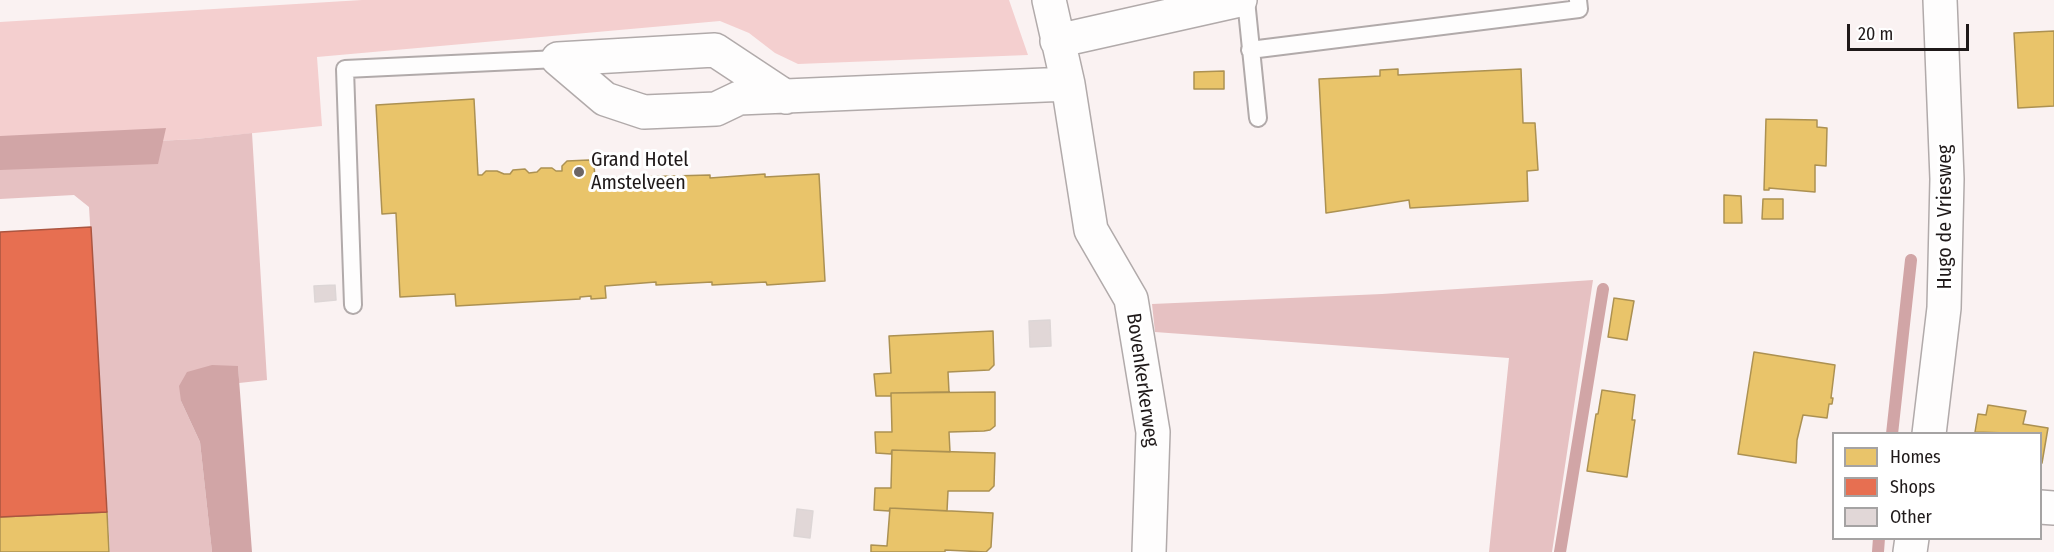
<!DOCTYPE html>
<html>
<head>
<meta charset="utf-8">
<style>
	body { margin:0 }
	#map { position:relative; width:2054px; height:552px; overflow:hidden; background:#faf2f2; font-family:"Fira Sans Condensed",sans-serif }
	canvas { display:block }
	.legend { position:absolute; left:1832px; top:432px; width:210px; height:108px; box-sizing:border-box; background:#fff; border:2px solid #a5a3a3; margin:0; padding:8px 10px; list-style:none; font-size:18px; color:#1f1919 }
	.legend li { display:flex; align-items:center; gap:12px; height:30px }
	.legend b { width:30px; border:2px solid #a5a3a3 }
	.scale { position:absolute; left:1847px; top:24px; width:122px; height:27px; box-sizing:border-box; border:3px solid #1f1919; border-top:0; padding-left:8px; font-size:18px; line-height:21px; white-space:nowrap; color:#1f1919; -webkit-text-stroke:4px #fff; paint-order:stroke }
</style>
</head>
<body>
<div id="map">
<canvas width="2054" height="552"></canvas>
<ul class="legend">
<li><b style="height:16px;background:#e9c46a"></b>Homes</li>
<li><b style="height:16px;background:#e76f51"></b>Shops</li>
<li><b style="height:16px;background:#e1d7d7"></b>Other</li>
</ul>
<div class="scale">20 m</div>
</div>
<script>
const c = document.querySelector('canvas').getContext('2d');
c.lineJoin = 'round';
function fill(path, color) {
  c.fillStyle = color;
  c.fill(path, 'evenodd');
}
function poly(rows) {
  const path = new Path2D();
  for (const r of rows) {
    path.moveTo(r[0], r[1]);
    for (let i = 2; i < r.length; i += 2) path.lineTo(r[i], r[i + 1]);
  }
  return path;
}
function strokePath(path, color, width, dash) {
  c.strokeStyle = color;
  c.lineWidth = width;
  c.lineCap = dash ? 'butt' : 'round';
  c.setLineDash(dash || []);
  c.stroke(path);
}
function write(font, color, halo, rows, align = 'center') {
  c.font = font + ' "Fira Sans Condensed",sans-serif';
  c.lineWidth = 6;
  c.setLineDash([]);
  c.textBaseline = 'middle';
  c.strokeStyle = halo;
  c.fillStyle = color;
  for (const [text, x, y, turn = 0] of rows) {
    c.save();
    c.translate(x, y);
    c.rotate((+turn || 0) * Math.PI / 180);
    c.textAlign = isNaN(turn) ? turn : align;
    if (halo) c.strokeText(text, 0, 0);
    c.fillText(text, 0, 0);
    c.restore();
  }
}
fill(poly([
	[362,0,1009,0,1028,55,798,64,775,53,749,33,720,21,317,57,322,126,196,139,0,149,0,22]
]), '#f4cfcf');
fill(poly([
	[252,133,267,380,239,383,238,366,181,401,200,442,212,552,110,552,89,207,74,195,0,199,0,149,196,139],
	[1593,280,1552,552,1489,552,1509,358,1155,332,1152,304,1382,294]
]), '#e6c1c2');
fill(poly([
	[166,128,158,164,0,170,0,136],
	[212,365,238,366,252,552,212,552,200,442,181,401,179,386,187,372]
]), '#d1a5a6');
const homes = poly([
	[2054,31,2054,106,2018,108,2014,33,2054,31],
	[1398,69,1398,75,1521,69,1523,123,1535,123,1538,170,1527,171,1528,201,1410,208,1409,200,1326,213,1319,79,1380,76,1380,70,1398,69],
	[1224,71,1224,89,1194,89,1194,72,1224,71],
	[474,99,478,175,482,175,486,171,497,171,504,174,510,174,513,170,525,169,529,173,537,172,541,168,552,168,556,171,562,171,562,166,567,161,589,160,594,165,595,178,710,175,710,178,765,174,765,177,819,174,825,281,767,285,766,282,712,285,712,282,656,285,656,282,605,286,606,298,591,299,591,296,580,297,580,299,456,306,455,294,400,297,396,213,382,214,376,105,474,99],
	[1766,119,1817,120,1817,127,1827,128,1826,166,1815,165,1815,192,1769,188,1769,190,1764,190,1766,119],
	[1724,195,1741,196,1742,223,1724,223,1724,195],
	[1763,199,1783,199,1783,219,1762,219,1763,199],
	[1614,298,1634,301,1627,340,1608,337,1614,298],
	[993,331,994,365,989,370,948,372,949,392,891,393,891,396,876,396,874,374,891,373,889,336,993,331],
	[1754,352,1835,365,1831,398,1833,398,1832,404,1829,404,1827,418,1803,415,1797,440,1796,463,1738,454,1754,352],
	[1602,390,1635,395,1632,420,1635,420,1627,477,1587,471,1596,414,1598,414,1602,390],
	[995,392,995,426,990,430,984,431,949,432,950,452,892,450,891,454,876,453,875,432,892,432,891,393,995,392],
	[1988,405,2026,411,2023,424,2048,428,2042,463,2040,463,2040,434,1975,432,1978,414,1986,415,1988,405],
	[892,450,995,453,994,486,989,491,948,491,947,511,890,508,889,511,874,510,875,488,891,488,892,450],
	[890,508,993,513,991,547,986,552,945,550,945,552,871,552,871,545,887,546,890,508],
	[107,512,109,552,0,552,0,517,107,512]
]);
fill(homes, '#e9c46a');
strokePath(homes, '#ac9152', 1.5);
const shops = poly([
	[91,227,107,512,0,517,0,232,91,227]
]);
fill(shops, '#e76f51');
strokePath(shops, '#ab5540', 1.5);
strokePath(poly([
	[1892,434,1911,260],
	[1560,552,1603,289],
	[1878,552,1879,538]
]), '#d1a5a6', 12);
const building = poly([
	[335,285,336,300,315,302,314,286,335,285],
	[1050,320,1051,346,1030,347,1029,321,1050,320],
	[797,509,813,511,810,538,794,536,797,509]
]);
fill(building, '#e1d7d7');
strokePath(building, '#ddd6d6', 1.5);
const service = poly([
	[1246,0,1258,118],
	[1250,50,1579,9,1578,0],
	[353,305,345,69,558,59]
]);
const minor = poly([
	[1049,0,1068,84,1091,230,1131,299,1153,432,1149,552],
	[1057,41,1240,0],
	[558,59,605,99,644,112,716,109,739,98,1068,84],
	[558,59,715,50,786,97],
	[1929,434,1944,308,1947,179,1940,0],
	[2040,507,2054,508],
	[1910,552,1912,538]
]);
strokePath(service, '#b1aaaa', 20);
strokePath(minor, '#b1aaaa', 36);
strokePath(service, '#fefdfd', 16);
strokePath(minor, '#fefdfd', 33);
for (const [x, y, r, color] of [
	[579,172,6,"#6c6565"]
]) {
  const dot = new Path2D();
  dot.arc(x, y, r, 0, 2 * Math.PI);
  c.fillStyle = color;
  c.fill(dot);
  strokePath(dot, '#fff', 2);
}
write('20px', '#1f1919', '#fff', [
	["Grand Hotel",591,160],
	["Amstelveen",591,183]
], 'left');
write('20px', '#1f1919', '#fff', [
	["Hugo de Vriesweg",1945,217,-90],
	["Bovenkerkerweg",1142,380,82]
]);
</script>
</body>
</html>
